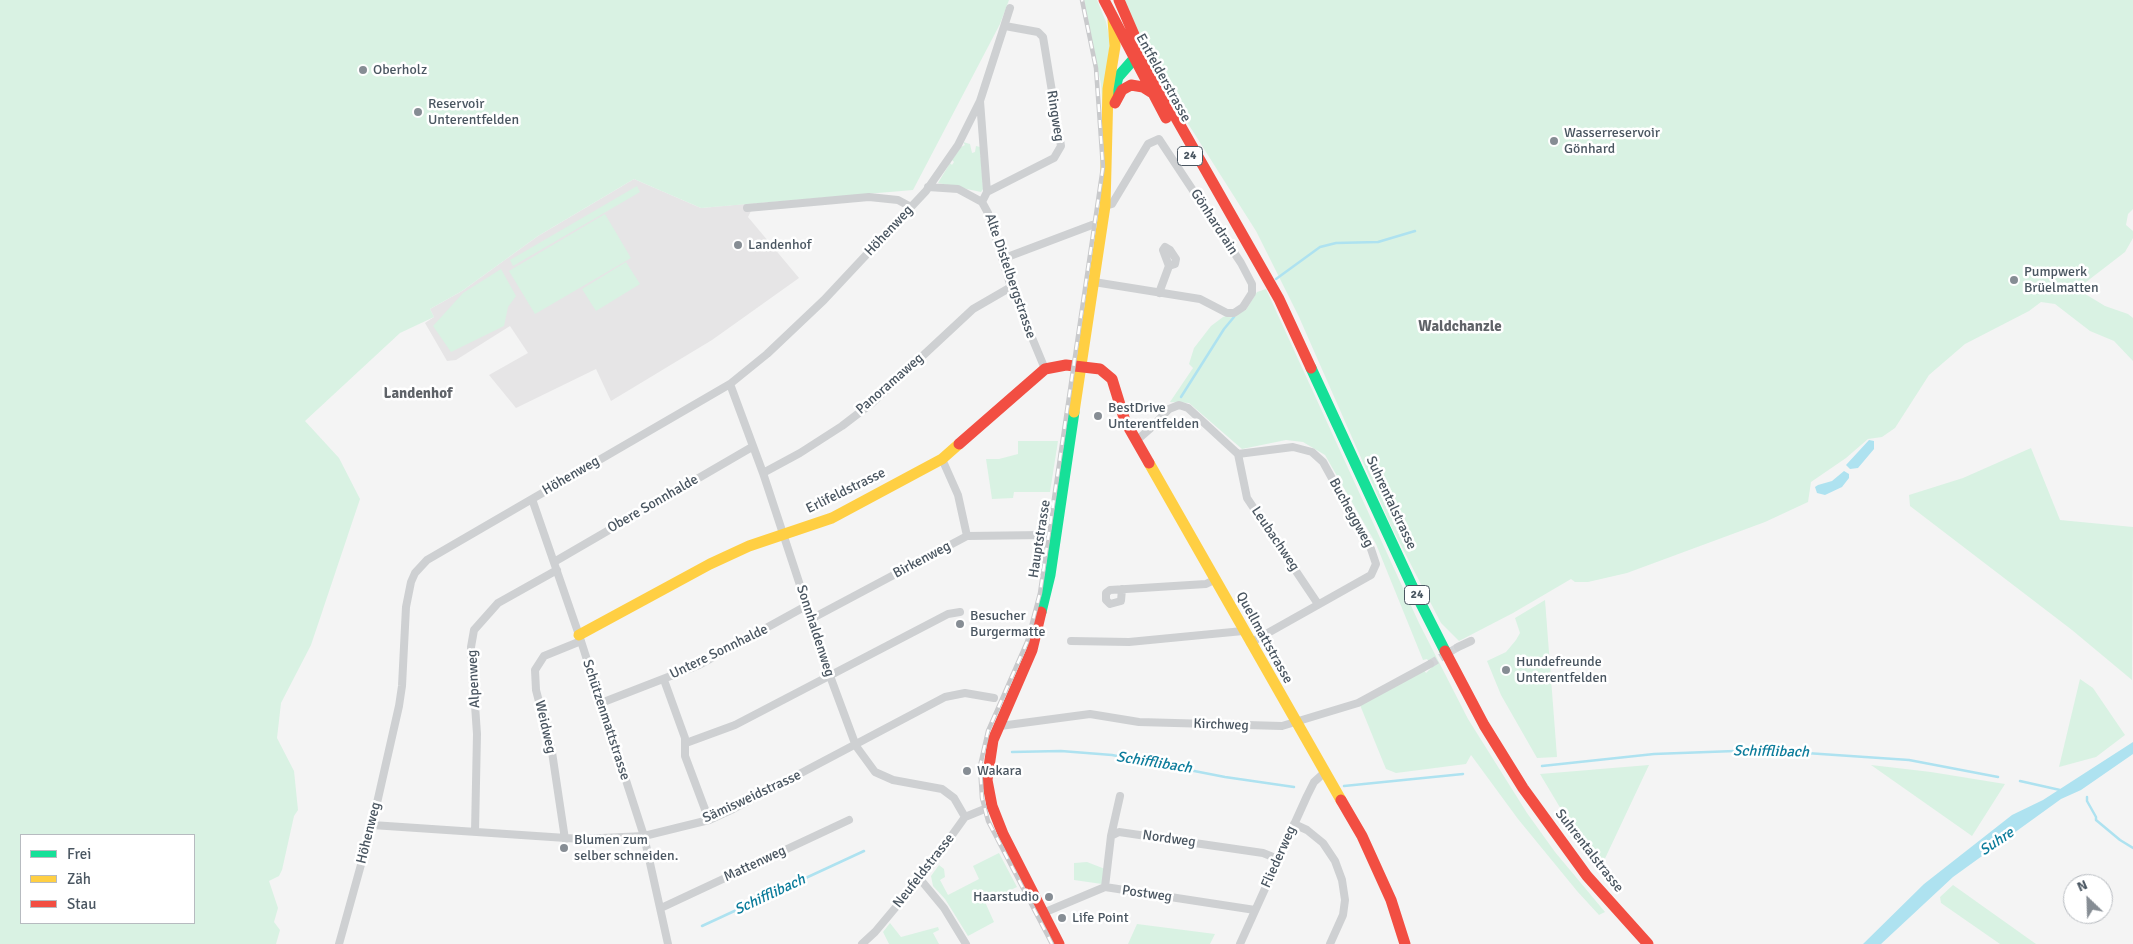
<!DOCTYPE html>
<html>
<head>
<meta charset="utf-8">
<style>
	body { margin:0 }
	#map { position:relative; width:2133px; height:944px; overflow:hidden; background:#f4f4f4; font-family:Signika,sans-serif }
	canvas { display:block }
	.legend { position:absolute; left:20px; top:834px; width:175px; height:90px; box-sizing:border-box; background:#fff; border:1px solid #b7bbc0; margin:0; padding:6px 9px; list-style:none; font-size:15px; color:#4a5661 }
	.legend li { display:flex; align-items:center; gap:10px; height:25px }
	.legend b { width:25px; border:1px solid #b7bbc0 }
	.north { position:absolute; left:2063px; top:874px; width:50px; height:50px; box-sizing:border-box; background:#fff; border:1px solid #b7bbc0; border-radius:50%; rotate:336deg; font-size:14px; font-weight:700; line-height:20px; text-align:center; color:#4a5661 }
	.north::after { content:''; display:block; margin:auto; width:18px; height:22px; background:#868d94; clip-path:polygon(50% 0,100% 100%,50% 72%,0 100%) }
</style>
</head>
<body>
<div id="map">
<canvas width="2133" height="944"></canvas>
<ul class="legend">
<li><b style="height:6px;background:#16e098"></b>Frei</li>
<li><b style="height:6px;background:#ffcf43"></b>Zäh</li>
<li><b style="height:6px;background:#f24e42"></b>Stau</li>
</ul>
<div class="north">N</div>
</div>
<script>
const c = document.querySelector('canvas').getContext('2d');
c.lineJoin = 'round';
function fill(path, color) {
  c.fillStyle = color;
  c.fill(path, 'evenodd');
}
function poly(rows) {
  const path = new Path2D();
  for (const r of rows) {
    path.moveTo(r[0], r[1]);
    for (let i = 2; i < r.length; i += 2) path.lineTo(r[i], r[i + 1]);
  }
  return path;
}
function strokePath(path, color, width, dash) {
  c.strokeStyle = color;
  c.lineWidth = width;
  c.lineCap = dash ? 'butt' : 'round';
  c.setLineDash(dash || []);
  c.stroke(path);
}
function write(font, color, halo, rows, align = 'center') {
  c.font = font + ' Signika,sans-serif';
  c.lineWidth = 5;
  c.setLineDash([]);
  c.textBaseline = 'middle';
  c.strokeStyle = halo;
  c.fillStyle = color;
  for (const [text, x, y, turn = 0] of rows) {
    c.save();
    c.translate(x, y);
    c.rotate((+turn || 0) * Math.PI / 180);
    c.textAlign = isNaN(turn) ? turn : align;
    if (halo) c.strokeText(text, 0, 0);
    c.fillText(text, 0, 0);
    c.restore();
  }
}
fill(poly([
	[634,179,701,208,755,203,748,217,799,278,712,340,611,401,596,369,516,408,489,375,528,353,510,326,456,360,447,361,425,323,434,317,430,309,462,291,538,236]
]), '#e6e5e6');
fill(poly([
	[0,0,1009,0,1000,24,913,190,701,208,634,179,538,236,462,291,430,309,434,317,400,333,305,421,339,458,360,499,311,645,281,703,277,738,294,771,298,810,294,816,282,870,279,876,269,881,278,908,274,922,280,930,276,944,0,944],
	[21,835,194,835,194,923,21,923],
	[1084,0,1097,0,1106,22,1110,40,1103,113,1101,84],
	[1124,0,2133,0,2133,209,2128,214,2126,225,2133,231,2133,238,2125,252,2077,289,2105,306,2128,314,2133,318,2133,361,2114,341,2090,331,2055,304,2041,302,2029,311,1965,344,1929,375,1895,428,1882,437,1868,439,1846,458,1811,482,1808,502,1765,522,1627,573,1588,582,1575,582,1571,579,1513,613,1459,641,1441,623,1391,526,1299,317,1256,231,1173,100,1144,45],
	[963,142,970,144,972,153,975,152,976,146,980,147,983,189,981,192,938,183,950,163,952,165,954,162,952,160,961,147,965,145],
	[637,186,640,192,513,266,510,260],
	[605,214,631,258,535,314,509,271],
	[626,262,640,284,596,311,582,289],
	[501,269,516,296,508,307,504,326,451,352,433,326,463,293],
	[1266,289,1419,623,1468,719,1527,813,1555,852,1605,912,1599,915,1577,891,1518,819,1471,755,1466,764,1396,773,1386,769,1360,705,1424,670,1426,673,1432,667,1427,659,1423,660,1376,544,1325,455,1303,442,1286,440,1242,449,1189,403,1170,402,1193,368,1189,364,1194,348,1211,326,1223,317,1246,310,1257,292],
	[1018,441,1058,441,1050,492,1014,492,1013,498,992,499,986,459,999,459,1018,454],
	[2031,448,2060,520,2133,527,2132,680,2072,630,1910,506,1909,495,1963,478],
	[1545,600,1557,757,1537,758,1501,695,1487,661,1506,652,1516,640,1520,633,1515,618],
	[2080,679,2093,688,2125,735,2096,757,2059,767],
	[1649,765,1601,867,1577,836,1540,774],
	[1871,765,1931,772,2005,784,1972,836],
	[999,853,1017,887,985,902,994,922,968,936,945,899,933,886,931,876,939,865,944,869,945,877,940,880,948,895,979,879,973,866],
	[1087,862,1105,869,1102,884,1074,880,1074,863],
	[1953,885,2036,944,2000,944,1941,903,1940,897],
	[890,923,901,937,938,927,939,930,933,933,939,944,889,944,883,932],
	[1137,924,1215,934,1210,944,1128,944]
]), '#d9f2e3');
fill(poly([
	[1869,440,1874,441,1874,449,1858,468,1850,469,1846,465],
	[1844,471,1849,474,1849,478,1842,487,1825,495,1817,493,1815,487,1818,485,1832,481],
	[2133,742,2133,754,2081,790,2061,799,1953,877,1881,944,1863,944,1924,884,2012,815,2043,800]
]), '#aee2f0');
strokePath(poly([
	[1276,279,1320,247,1336,243,1378,242,1415,231],
	[1181,397,1224,329,1234,317],
	[1012,752,1061,751,1112,755,1225,777,1294,787],
	[1542,766,1654,754,1762,750,1909,760,1998,777],
	[2020,781,2060,790],
	[1344,786,1463,774],
	[2087,797,2087,801,2096,817,2096,820,2120,840,2133,848],
	[702,926,864,851]
]), '#aee2f0', 2.5);
strokePath(poly([
	[1430,664,1458,647]
]), '#d2d4d7', 8, [8, 4]);
strokePath(poly([
	[1010,8,980,101,987,192,982,202,988,213,1011,287,1045,369],
	[928,187,958,189,982,202],
	[987,192,1054,158,1061,146,1043,37,1038,32,1005,26],
	[747,208,869,197,898,200,911,207],
	[1002,259,1092,225],
	[1094,282,1200,299,1227,313,1234,313,1243,307,1252,293,1252,284,1241,263,1159,139,1148,144,1112,204,1105,206],
	[1159,293,1169,266,1163,250,1165,247,1170,250,1176,259,1175,264,1169,266],
	[730,384,763,473,830,676,856,746,875,772,893,780,942,789,954,798,965,817],
	[1136,441,1152,427,1169,409,1179,405,1188,408,1238,454,1247,498,1318,604],
	[1238,454,1293,447,1312,452,1323,462,1371,549,1376,564,1371,575,1250,643],
	[942,459,958,495,967,536],
	[763,473,800,453,842,426,872,403,973,309,1011,287],
	[532,499,579,635,644,836,668,944],
	[554,562,752,447],
	[1122,589,1121,601,1110,604,1106,600,1106,593,1110,590,1206,584,1214,580],
	[811,619,967,536,1043,535],
	[1071,641,1129,642,1243,631],
	[1458,647,1471,641],
	[664,680,685,738,685,756,709,820],
	[601,703,699,665,806,606],
	[1000,726,1090,714,1139,722,1282,726,1358,703,1430,664],
	[686,743,735,725,948,614,960,612],
	[1294,824,1307,830,1323,843,1335,861,1342,880,1345,900,1343,915,1330,944],
	[372,825,581,839,644,836,709,820,733,809,945,697,965,693,994,698],
	[475,832,477,734,471,647,474,630,498,603,557,570],
	[1111,836,1120,796],
	[565,839,552,752,536,690,535,670,544,656,581,641],
	[920,879,944,908,966,944],
	[1105,887,1111,836,1119,832,1263,853,1278,859],
	[661,908,849,820],
	[1043,913,1105,887,1255,910],
	[339,944,372,825,399,706,402,686,406,607,411,582,415,573,427,560,730,384,767,354,824,300,926,191,958,145,980,101],
	[862,944,875,932,927,870,965,817,992,806],
	[1240,944,1307,796,1314,782,1324,773]
]), '#ced0d2', 8);
strokePath(poly([
	[1114,92,1118,77,1140,52],
	[1311,368,1412,586,1445,651],
	[1041,612,1050,575,1074,412]
]), '#16e098', 11);
strokePath(poly([
	[1074,412,1105,206,1108,89,1115,46,1113,19],
	[1149,463,1341,800],
	[579,635,710,564,749,546,832,518,942,459,959,444]
]), '#ffcf43', 11);
strokePath(poly([
	[1104,0,1166,118],
	[1119,0,1141,51,1172,111,1279,299,1311,368],
	[1115,103,1122,90,1131,85,1143,87,1151,92],
	[959,444,1045,369,1066,365,1100,369,1112,379,1125,421,1149,463],
	[1041,612,1032,650,993,740,987,780,992,806,1003,834,1059,944],
	[1445,651,1484,725,1523,788,1587,876,1648,944],
	[1341,800,1362,836,1391,900,1405,944]
]), '#f24e42', 11);
const rail = poly([
	[1052,944,988,821,982,798,980,766,988,731,1027,642,1040,593,1103,167,1096,68,1082,0]
]);
strokePath(rail, '#c9cacc', 4.5);
strokePath(rail, '#fff', 2.5, [8]);
for (const [x, y, r, color] of [
	[363,70,5,"#868d94"],
	[418,112,5,"#868d94"],
	[1554,141,5,"#868d94"],
	[738,245,5,"#868d94"],
	[2014,280,5,"#868d94"],
	[1098,416,5,"#868d94"],
	[960,624,5,"#868d94"],
	[1506,670,5,"#868d94"],
	[967,771,5,"#868d94"],
	[564,848,5,"#868d94"],
	[1049,897,5,"#868d94"],
	[1062,918,5,"#868d94"]
]) {
  const dot = new Path2D();
  dot.arc(x, y, r, 0, 2 * Math.PI);
  c.fillStyle = color;
  c.fill(dot);
  strokePath(dot, '#fff', 2);
}
for (const [x, y, w] of [
	[1190,156,25],
	[1417,595,25]
]) {
  const box = new Path2D();
  box.roundRect(x - w / 2, y - 9.5, w, 19, 4);
  c.fillStyle = '#fff';
  c.fill(box);
  strokePath(box, '#4a5661', 1);
}
write('bold 12px', '#4a5661', null, [
	["24",1190,156],
	["24",1417,595]
]);
write('14px', '#4a5661', '#fff', [
	["Oberholz",373,70],
	["Reservoir",428,104],
	["Unterentfelden",428,120],
	["Wasserreservoir",1564,133],
	["Gönhard",1564,149],
	["Landenhof",748,245],
	["Pumpwerk",2024,272],
	["Brüelmatten",2024,288],
	["BestDrive",1108,408],
	["Unterentfelden",1108,424],
	["Besucher",970,616],
	["Burgermatte",970,632],
	["Hundefreunde",1516,662],
	["Unterentfelden",1516,678],
	["Wakara",977,771],
	["Blumen zum",574,840],
	["selber schneiden.",574,856],
	["Haarstudio",1039,897,"right"],
	["Life Point",1072,918]
], 'left');
write('14px', '#4a5661', '#fff', [
	["Entfelderstrasse",1163,78,61],
	["Ringweg",1055,116,81],
	["Gönhardrain",1214,222,57],
	["Höhenweg",889,231,-47],
	["Alte Distelbergstrasse",1010,276,71],
	["Panoramaweg",890,384,-41],
	["Höhenweg",571,476,-30],
	["Erlifeldstrasse",846,491,-26],
	["Suhrentalstrasse",1391,503,65],
	["Obere Sonnhalde",653,504,-30],
	["Bucheggweg",1351,513,61],
	["Hauptstrasse",1040,539,-81],
	["Leubachweg",1275,539,56],
	["Birkenweg",922,560,-28],
	["Sonnhaldenweg",815,631,72],
	["Quellmattstrasse",1264,638,61],
	["Untere Sonnhalde",719,652,-26],
	["Alpenweg",474,679,-93],
	["Schützenmattstrasse",606,720,72],
	["Kirchweg",1221,725,2],
	["Weidweg",545,727,77],
	["Sämisweidstrasse",752,797,-25],
	["Höhenweg",369,833,-76],
	["Nordweg",1169,839,8],
	["Suhrentalstrasse",1589,851,52],
	["Fliederweg",1279,857,-66],
	["Mattenweg",755,864,-25],
	["Neufeldstrasse",924,871,-52],
	["Postweg",1147,894,8]
]);
write('bold 15px', '#5f6368', '#fff', [
	["Waldchanzle",1460,327],
	["Landenhof",418,394]
]);
write('italic 15px', '#0c7c9b', '#fff', [
	["Schifflibach",1771,752,1],
	["Schifflibach",1154,763,9],
	["Suhre",1997,842,-34],
	["Schifflibach",770,895,-25]
]);
</script>
</body>
</html>
